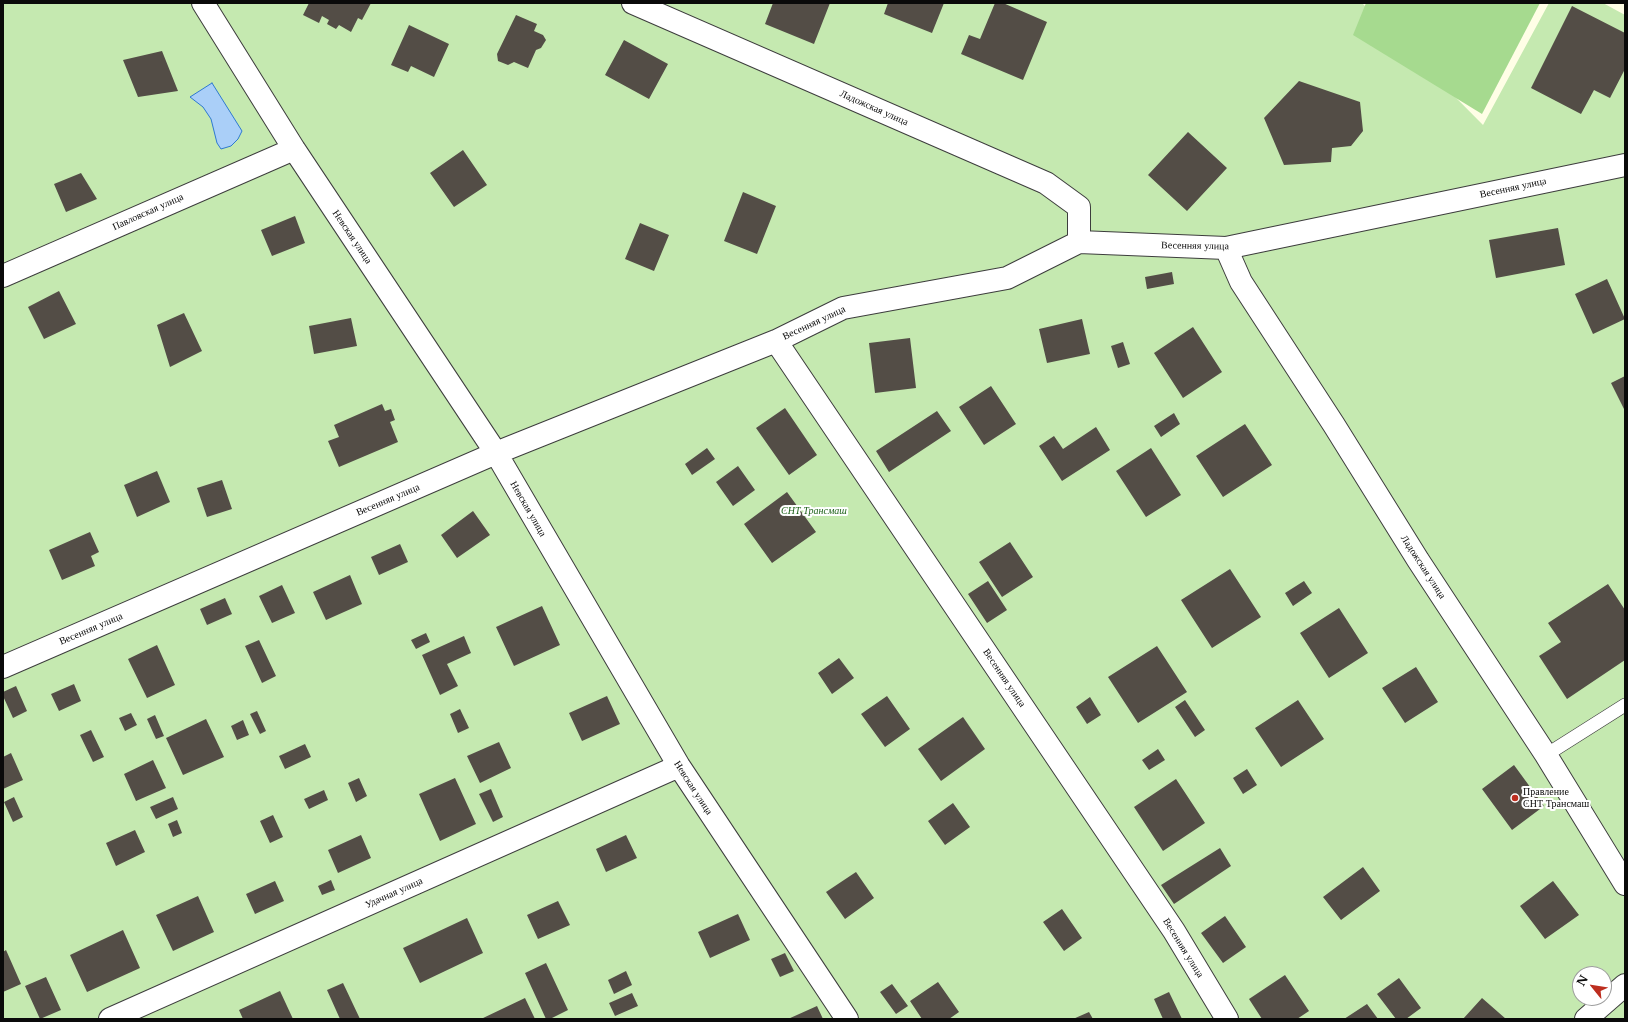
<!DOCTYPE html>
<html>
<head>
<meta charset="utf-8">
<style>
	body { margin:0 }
	#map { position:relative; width:1628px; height:1022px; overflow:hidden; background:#fffee6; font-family:"Libre Baskerville",serif }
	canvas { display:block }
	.frame { position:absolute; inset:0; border:4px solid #0a0a0a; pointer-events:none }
	.north { position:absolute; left:1572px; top:966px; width:40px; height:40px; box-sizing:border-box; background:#fff; border:1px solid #9d9d9d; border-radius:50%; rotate:300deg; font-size:11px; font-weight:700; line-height:16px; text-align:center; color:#0a0a0a }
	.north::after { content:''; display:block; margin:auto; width:14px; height:18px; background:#bd2e1f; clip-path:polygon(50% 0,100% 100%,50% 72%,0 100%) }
</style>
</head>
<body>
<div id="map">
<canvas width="1628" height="1022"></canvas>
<div class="frame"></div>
<div class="north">N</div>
</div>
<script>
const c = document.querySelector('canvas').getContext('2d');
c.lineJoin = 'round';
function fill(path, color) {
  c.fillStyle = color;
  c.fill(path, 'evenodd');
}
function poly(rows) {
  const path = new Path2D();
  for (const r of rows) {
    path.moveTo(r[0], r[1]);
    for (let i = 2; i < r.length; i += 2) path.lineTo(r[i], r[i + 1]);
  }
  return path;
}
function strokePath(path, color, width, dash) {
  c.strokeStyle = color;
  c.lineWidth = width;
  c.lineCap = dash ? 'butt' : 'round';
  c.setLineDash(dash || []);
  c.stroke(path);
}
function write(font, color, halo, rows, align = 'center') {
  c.font = font + ' "Libre Baskerville",serif';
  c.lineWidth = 4;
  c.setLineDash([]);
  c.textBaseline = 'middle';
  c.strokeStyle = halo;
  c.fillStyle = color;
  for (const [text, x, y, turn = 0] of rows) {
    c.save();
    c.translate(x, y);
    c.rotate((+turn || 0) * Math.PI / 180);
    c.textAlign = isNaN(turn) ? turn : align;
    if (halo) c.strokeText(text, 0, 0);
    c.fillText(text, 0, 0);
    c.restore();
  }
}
fill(poly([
	[3,3,1362,3,1483,125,1549,3,1603,3,1625,15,1625,1019,3,1019],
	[1580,974,1604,974,1604,998,1580,998]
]), '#c5e9b0');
fill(poly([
	[1366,3,1540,3,1482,114,1353,35]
]), '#a6da8f');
const water = poly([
	[212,83,242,131,238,139,231,146,221,149,217,143,211,119,203,107,190,97,212,83]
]);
fill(water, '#aacff8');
strokePath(water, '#2e79d1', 1);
fill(poly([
	[309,3,371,3,362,20,358,18,351,32,339,25,336,29,327,24,329,20,322,16,319,23,303,15],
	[773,3,830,3,814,44,765,24],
	[888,3,944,3,932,33,884,14],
	[995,3,1003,3,1047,22,1023,80,961,54,969,35,980,39],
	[1572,6,1625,33,1625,69,1610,98,1594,90,1581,114,1531,88],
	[516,15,537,24,534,31,543,35,546,40,541,48,536,50,528,68,514,62,508,65,498,61,497,54],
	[409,25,449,44,434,77,411,66,408,72,391,65],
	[624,40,668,64,649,99,605,75],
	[162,51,178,91,138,97,123,60],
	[1299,81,1360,102,1363,131,1351,146,1332,148,1331,162,1284,165,1264,118],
	[1188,132,1227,168,1187,211,1148,175],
	[463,150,487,185,454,207,430,173],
	[81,173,97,199,66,212,54,184],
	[743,192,776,206,757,254,724,241],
	[295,216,305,243,272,256,261,230],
	[640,223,669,235,654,271,625,259],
	[1558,228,1565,265,1496,278,1489,240],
	[1172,272,1174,284,1147,289,1145,277],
	[1607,279,1625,319,1593,334,1575,294],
	[59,291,76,324,44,339,28,307],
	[184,313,202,351,170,367,157,325],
	[351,318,357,346,314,354,309,326],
	[1082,319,1090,354,1047,363,1039,329],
	[1193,327,1222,372,1183,398,1154,353],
	[910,338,916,388,875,393,869,343],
	[1123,342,1130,364,1118,368,1111,346],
	[1625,376,1625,411,1611,383],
	[991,386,1016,424,984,445,959,407],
	[382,404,385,411,391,409,395,420,390,422,398,442,339,467,328,441,339,437,334,425],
	[785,408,817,455,789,475,756,428],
	[937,411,951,431,889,472,876,451],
	[1174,413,1180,424,1161,437,1154,426],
	[1245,424,1272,465,1223,497,1196,456],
	[1096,427,1110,450,1062,481,1039,446,1054,436,1063,449],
	[707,448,715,459,692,475,685,464],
	[1151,448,1181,495,1146,517,1116,471],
	[738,466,755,490,733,506,716,482],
	[157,471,170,502,137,517,124,485],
	[222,480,232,509,207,517,197,488],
	[787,492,816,532,772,563,744,524],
	[473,511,490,535,457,558,441,535],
	[90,532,99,552,91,556,95,566,62,580,49,550],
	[1010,542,1033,577,1002,597,979,562],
	[400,544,408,562,379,575,371,557],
	[1230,569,1261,617,1212,648,1181,600],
	[350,575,362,604,326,620,313,592],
	[988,581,1007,610,987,623,968,594],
	[1304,581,1312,593,1293,606,1285,593],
	[1608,584,1625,610,1625,660,1567,699,1539,656,1561,642,1548,623],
	[282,585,295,613,272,623,259,596],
	[225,598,232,614,207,625,200,609],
	[542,606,560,645,514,666,496,627],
	[1339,608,1368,653,1329,678,1300,633],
	[426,633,430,642,416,649,411,640],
	[464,636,471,653,447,664,458,686,440,695,422,655],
	[259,640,276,676,262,683,245,646],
	[157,645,175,685,147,698,128,659],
	[1157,646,1187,692,1138,723,1108,677],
	[839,658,854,678,832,694,818,673],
	[1416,667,1438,702,1405,723,1382,688],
	[74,684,81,701,59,711,51,694],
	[16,686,27,711,13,718,3,696,3,692],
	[607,696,620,724,582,741,569,713],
	[887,696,910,729,885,747,861,714],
	[1090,697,1101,715,1087,724,1076,707],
	[1185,700,1205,730,1195,737,1175,707],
	[1298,700,1324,739,1281,767,1255,728],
	[460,709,469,728,458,733,450,714],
	[257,711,266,731,260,734,250,714],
	[131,713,137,725,125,731,119,718],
	[155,715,164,736,156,739,147,719],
	[963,717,985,749,941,781,918,749],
	[206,719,224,757,183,775,166,738],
	[243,720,249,735,237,740,231,726],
	[91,730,104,757,93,762,80,735],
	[499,742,511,768,480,783,467,756],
	[305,744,311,757,285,769,279,756],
	[1158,749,1165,760,1149,770,1142,760],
	[11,753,23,780,3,789,3,757],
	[153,760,166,788,136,801,124,774],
	[1514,765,1544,806,1512,830,1482,789],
	[1247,769,1257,785,1243,794,1233,778],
	[359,778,367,796,356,802,348,783],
	[455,778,476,824,440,841,419,794],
	[1176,779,1205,823,1163,851,1134,807],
	[491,789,503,817,493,822,479,794],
	[324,790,328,800,309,809,304,799],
	[14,797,23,817,13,822,4,802],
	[173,797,178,809,156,819,150,807],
	[953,803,970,827,945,845,928,821],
	[273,815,283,837,270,843,260,821],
	[177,820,182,833,173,837,168,824],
	[135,830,145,852,116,866,106,843],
	[361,835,371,858,338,873,328,850],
	[626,835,637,858,606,872,596,849],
	[1220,848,1231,866,1174,904,1161,885],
	[1363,867,1380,891,1341,920,1323,897],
	[856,872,874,898,845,919,826,892],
	[331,880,335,890,322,895,318,886],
	[275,881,284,901,255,914,246,894],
	[1553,881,1579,915,1545,939,1520,906],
	[198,896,214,932,173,951,156,915],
	[558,901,570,925,538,939,527,915],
	[1062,909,1082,938,1064,951,1043,922],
	[738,914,750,940,710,958,698,932],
	[1225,916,1246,947,1223,963,1201,933],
	[467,918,483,953,420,983,403,948],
	[123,930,140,968,87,992,70,955],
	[6,950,21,984,3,992,3,952],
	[785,953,794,971,780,977,771,959],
	[546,963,568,1010,550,1019,546,1019,525,973],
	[626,971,632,985,614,994,608,980],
	[1285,975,1309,1011,1297,1019,1262,1019,1249,999],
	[46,977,61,1010,40,1019,25,986],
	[1399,978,1421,1008,1406,1019,1396,1019,1377,994],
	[938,982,959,1012,949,1019,922,1019,910,1001],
	[343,983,360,1019,340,1019,327,990],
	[892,984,908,1006,896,1014,880,992],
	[280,991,293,1019,243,1019,239,1010],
	[1169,992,1182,1019,1163,1019,1154,999],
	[632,993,638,1006,615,1016,609,1003],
	[525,998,535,1019,481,1019],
	[1482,998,1506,1019,1463,1019],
	[1367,1004,1378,1019,1344,1019],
	[817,1006,823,1019,788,1019],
	[1089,1012,1093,1019,1073,1019]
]), '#534d46');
const lane = poly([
	[1546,755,1625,705]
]);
const street = poly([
	[203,3,294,149,496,453,679,766,847,1019],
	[633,3,1046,183,1079,207,1079,242],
	[1226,248,1241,282,1334,425,1418,560,1546,755,1625,884],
	[3,276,294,149],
	[776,341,1174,931,1227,1019],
	[3,667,496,453,776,341,843,308,1007,278,1079,242,1226,248,1625,165],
	[110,1019,679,766],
	[1586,1019,1625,985]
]);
strokePath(lane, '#3d3d3d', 14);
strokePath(street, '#3d3d3d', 24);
strokePath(lane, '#fff', 13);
strokePath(street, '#fff', 22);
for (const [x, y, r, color] of [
	[1515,798,4,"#bd2e1f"]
]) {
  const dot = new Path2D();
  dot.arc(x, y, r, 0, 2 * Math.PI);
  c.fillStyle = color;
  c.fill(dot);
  strokePath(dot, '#fff', 1.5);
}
write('10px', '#0a0a0a', '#fff', [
	["Ладожская улица",874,108,24],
	["Весенняя улица",1513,188,-12],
	["Павловская улица",148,212,-24],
	["Невская улица",352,237,56],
	["Весенняя улица",1195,246,1],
	["Весенняя улица",814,323,-25],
	["Весенняя улица",388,500,-23],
	["Невская улица",528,509,60],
	["Ладожская улица",1423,567,57],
	["Весенняя улица",91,629,-23],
	["Весенняя улица",1004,678,56],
	["Невская улица",693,788,57],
	["Удачная улица",394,893,-24],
	["Весенняя улица",1183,948,58]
]);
write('italic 10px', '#1e621a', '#fff', [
	["СНТ Трансмаш",814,511]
]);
write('10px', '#0a0a0a', '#fff', [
	["Правление",1523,792],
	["СНТ Трансмаш",1523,804]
], 'left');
</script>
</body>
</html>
